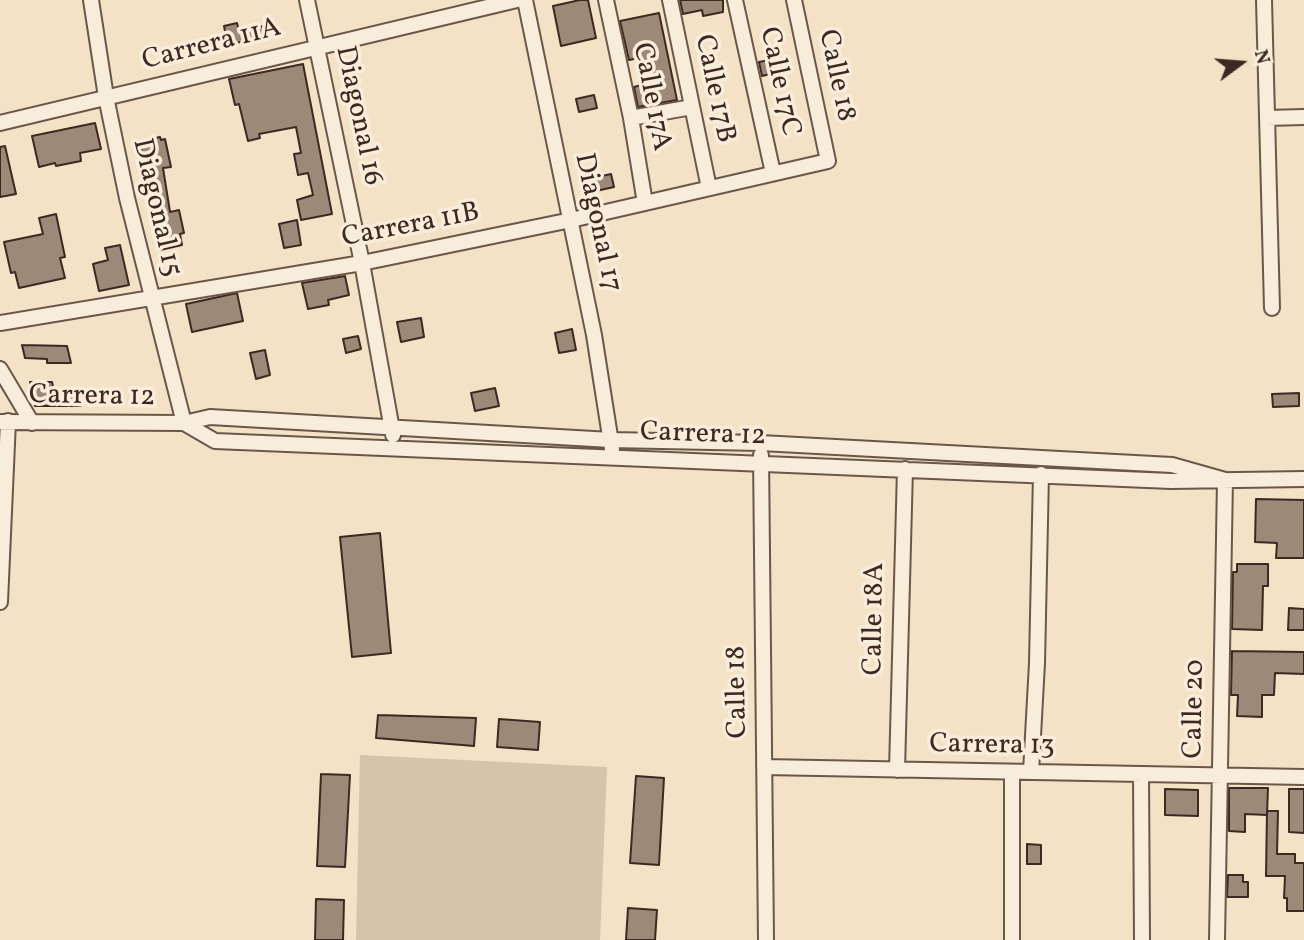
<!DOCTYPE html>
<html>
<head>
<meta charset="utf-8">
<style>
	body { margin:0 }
	#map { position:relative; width:1304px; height:940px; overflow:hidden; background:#f4e2c6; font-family:Vollkorn,serif }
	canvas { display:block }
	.north { position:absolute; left:1206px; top:28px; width:70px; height:70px; -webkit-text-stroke:5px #f8ecda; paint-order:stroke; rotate:74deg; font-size:19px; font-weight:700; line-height:28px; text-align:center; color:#3d2921 }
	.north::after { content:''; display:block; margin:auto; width:24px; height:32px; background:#3d2921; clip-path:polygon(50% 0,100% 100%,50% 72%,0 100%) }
</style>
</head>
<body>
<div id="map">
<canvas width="1304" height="940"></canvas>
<div class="north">N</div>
</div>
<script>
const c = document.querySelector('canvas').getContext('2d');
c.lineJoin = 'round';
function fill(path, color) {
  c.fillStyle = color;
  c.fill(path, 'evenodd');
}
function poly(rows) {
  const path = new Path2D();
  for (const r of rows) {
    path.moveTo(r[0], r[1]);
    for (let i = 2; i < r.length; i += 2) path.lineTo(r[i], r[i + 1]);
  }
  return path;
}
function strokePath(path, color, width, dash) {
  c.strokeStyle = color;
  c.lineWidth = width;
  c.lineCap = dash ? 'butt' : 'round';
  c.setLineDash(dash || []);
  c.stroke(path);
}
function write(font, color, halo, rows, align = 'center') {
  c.font = font + ' Vollkorn,serif';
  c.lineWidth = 7;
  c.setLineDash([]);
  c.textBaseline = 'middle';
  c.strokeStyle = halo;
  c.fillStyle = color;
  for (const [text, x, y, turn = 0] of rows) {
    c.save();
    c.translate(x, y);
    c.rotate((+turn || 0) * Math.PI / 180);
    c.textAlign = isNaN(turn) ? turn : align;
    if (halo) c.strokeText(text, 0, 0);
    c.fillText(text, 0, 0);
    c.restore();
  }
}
fill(poly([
	[360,755,607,767,600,940,356,940]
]), '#d5c3aa');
const building = poly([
	[580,0,588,0,596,38,561,46,553,6,580,0],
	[680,0,723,0,723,12,703,16,702,10,683,14,680,0],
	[659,13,677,100,638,107,634,87,645,84,639,58,629,60,620,21,659,13],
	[237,23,239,31,264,26,267,37,235,43,234,39,227,41,224,26,237,23],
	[780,58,783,71,762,76,759,62,780,58],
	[303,64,332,214,301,220,297,200,313,195,308,173,298,175,294,154,301,153,296,127,259,134,260,138,248,141,239,104,235,105,229,79,303,64],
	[594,95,597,108,579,112,576,99,594,95],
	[95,123,101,149,80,153,81,161,56,166,55,163,39,167,32,136,95,123],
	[160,137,161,140,165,139,171,167,163,168,170,212,179,210,184,233,180,234,182,245,160,250,140,141,160,137],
	[5,146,16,194,0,197,0,147,5,146],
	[611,174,614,187,596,191,593,178,611,174],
	[56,214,65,257,60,258,65,278,19,288,15,272,11,273,4,242,43,234,39,218,56,214],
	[297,220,301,245,284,248,279,224,297,220],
	[120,245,129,285,99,291,93,264,108,260,105,248,120,245],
	[345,276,349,295,328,300,329,305,308,309,302,283,345,276],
	[237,293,243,321,192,332,186,304,237,293],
	[421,318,424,337,401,342,397,322,421,318],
	[572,329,576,350,559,353,555,333,572,329],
	[358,336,361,349,346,353,343,339,358,336],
	[22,345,67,346,71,363,47,363,47,359,25,358,22,345],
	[265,350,270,375,256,379,250,353,265,350],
	[30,382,52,382,54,390,77,390,81,406,35,406,30,382],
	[495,388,499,406,475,411,471,393,495,388],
	[1299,393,1299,406,1273,407,1272,394,1299,393],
	[1256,499,1304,500,1304,558,1276,558,1277,543,1255,542,1256,499],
	[380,533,391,653,352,657,340,537,380,533],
	[1237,564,1268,564,1268,586,1263,586,1262,630,1232,629,1233,572,1237,572,1237,564],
	[1289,608,1304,609,1304,630,1288,630,1289,608],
	[1232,651,1304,652,1304,674,1275,673,1274,695,1262,695,1262,717,1237,716,1238,695,1231,695,1232,651],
	[378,715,476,718,474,746,376,738,378,715],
	[499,719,540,722,538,750,497,747,499,719],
	[321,774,350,775,345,867,317,866,321,774],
	[636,776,664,778,659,865,630,863,636,776],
	[1229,788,1268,788,1267,815,1245,814,1245,832,1229,831,1229,788],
	[1165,789,1198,790,1198,816,1165,815,1165,789],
	[1289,789,1304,789,1304,833,1289,832,1289,789],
	[1267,811,1278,811,1277,854,1295,854,1295,863,1304,863,1304,911,1287,911,1287,898,1284,898,1285,876,1266,876,1267,811],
	[1027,844,1041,845,1041,864,1027,864,1027,844],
	[1228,875,1243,875,1243,882,1248,882,1248,897,1227,897,1228,875],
	[316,899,344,900,343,940,315,940,316,899],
	[628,908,657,910,655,940,626,940,628,908]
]);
fill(building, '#9c8977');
strokePath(building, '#3d2921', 2);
const minor = poly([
	[91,0,106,97,127,198,184,423],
	[307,0,362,263,393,435],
	[525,0,594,335,612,449],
	[606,0,631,118,645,203],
	[670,0,709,188],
	[735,0,773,173],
	[1264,0,1272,308],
	[631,118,692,107],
	[1267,118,1304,117],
	[0,123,517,0],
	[0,323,362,263,571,220,828,161,794,0],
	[0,369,32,423],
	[0,422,184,423,210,417,611,440,761,443,1172,465,1225,480],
	[184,423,215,441,1171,481,1304,479],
	[761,455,766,940],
	[0,602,8,421],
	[764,767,1304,777],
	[897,770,905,469],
	[1012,772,1012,940],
	[1031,772,1037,663,1041,474],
	[1141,774,1142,940],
	[1217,940,1225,480]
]);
strokePath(minor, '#6b574a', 18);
strokePath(minor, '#f8ecda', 14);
write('28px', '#3d2921', '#f8ecda', [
	["Carrera 11A",212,46,-14],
	["Calle 18",835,76,78],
	["Calle 17C",778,82,78],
	["Calle 17B",713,89,78],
	["Calle 17A",650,97,79],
	["Diagonal 16",357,116,78],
	["Diagonal 15",155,208,77],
	["Diagonal 17",596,223,78],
	["Carrera 11B",411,227,-11],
	["Carrera 12",92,398,1],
	["Carrera 12",703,436,2],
	["Calle 18A",876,619,-89],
	["Calle 18",739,692,-91],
	["Calle 20",1196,709,-89],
	["Carrera 13",992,747,1]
]);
</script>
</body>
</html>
